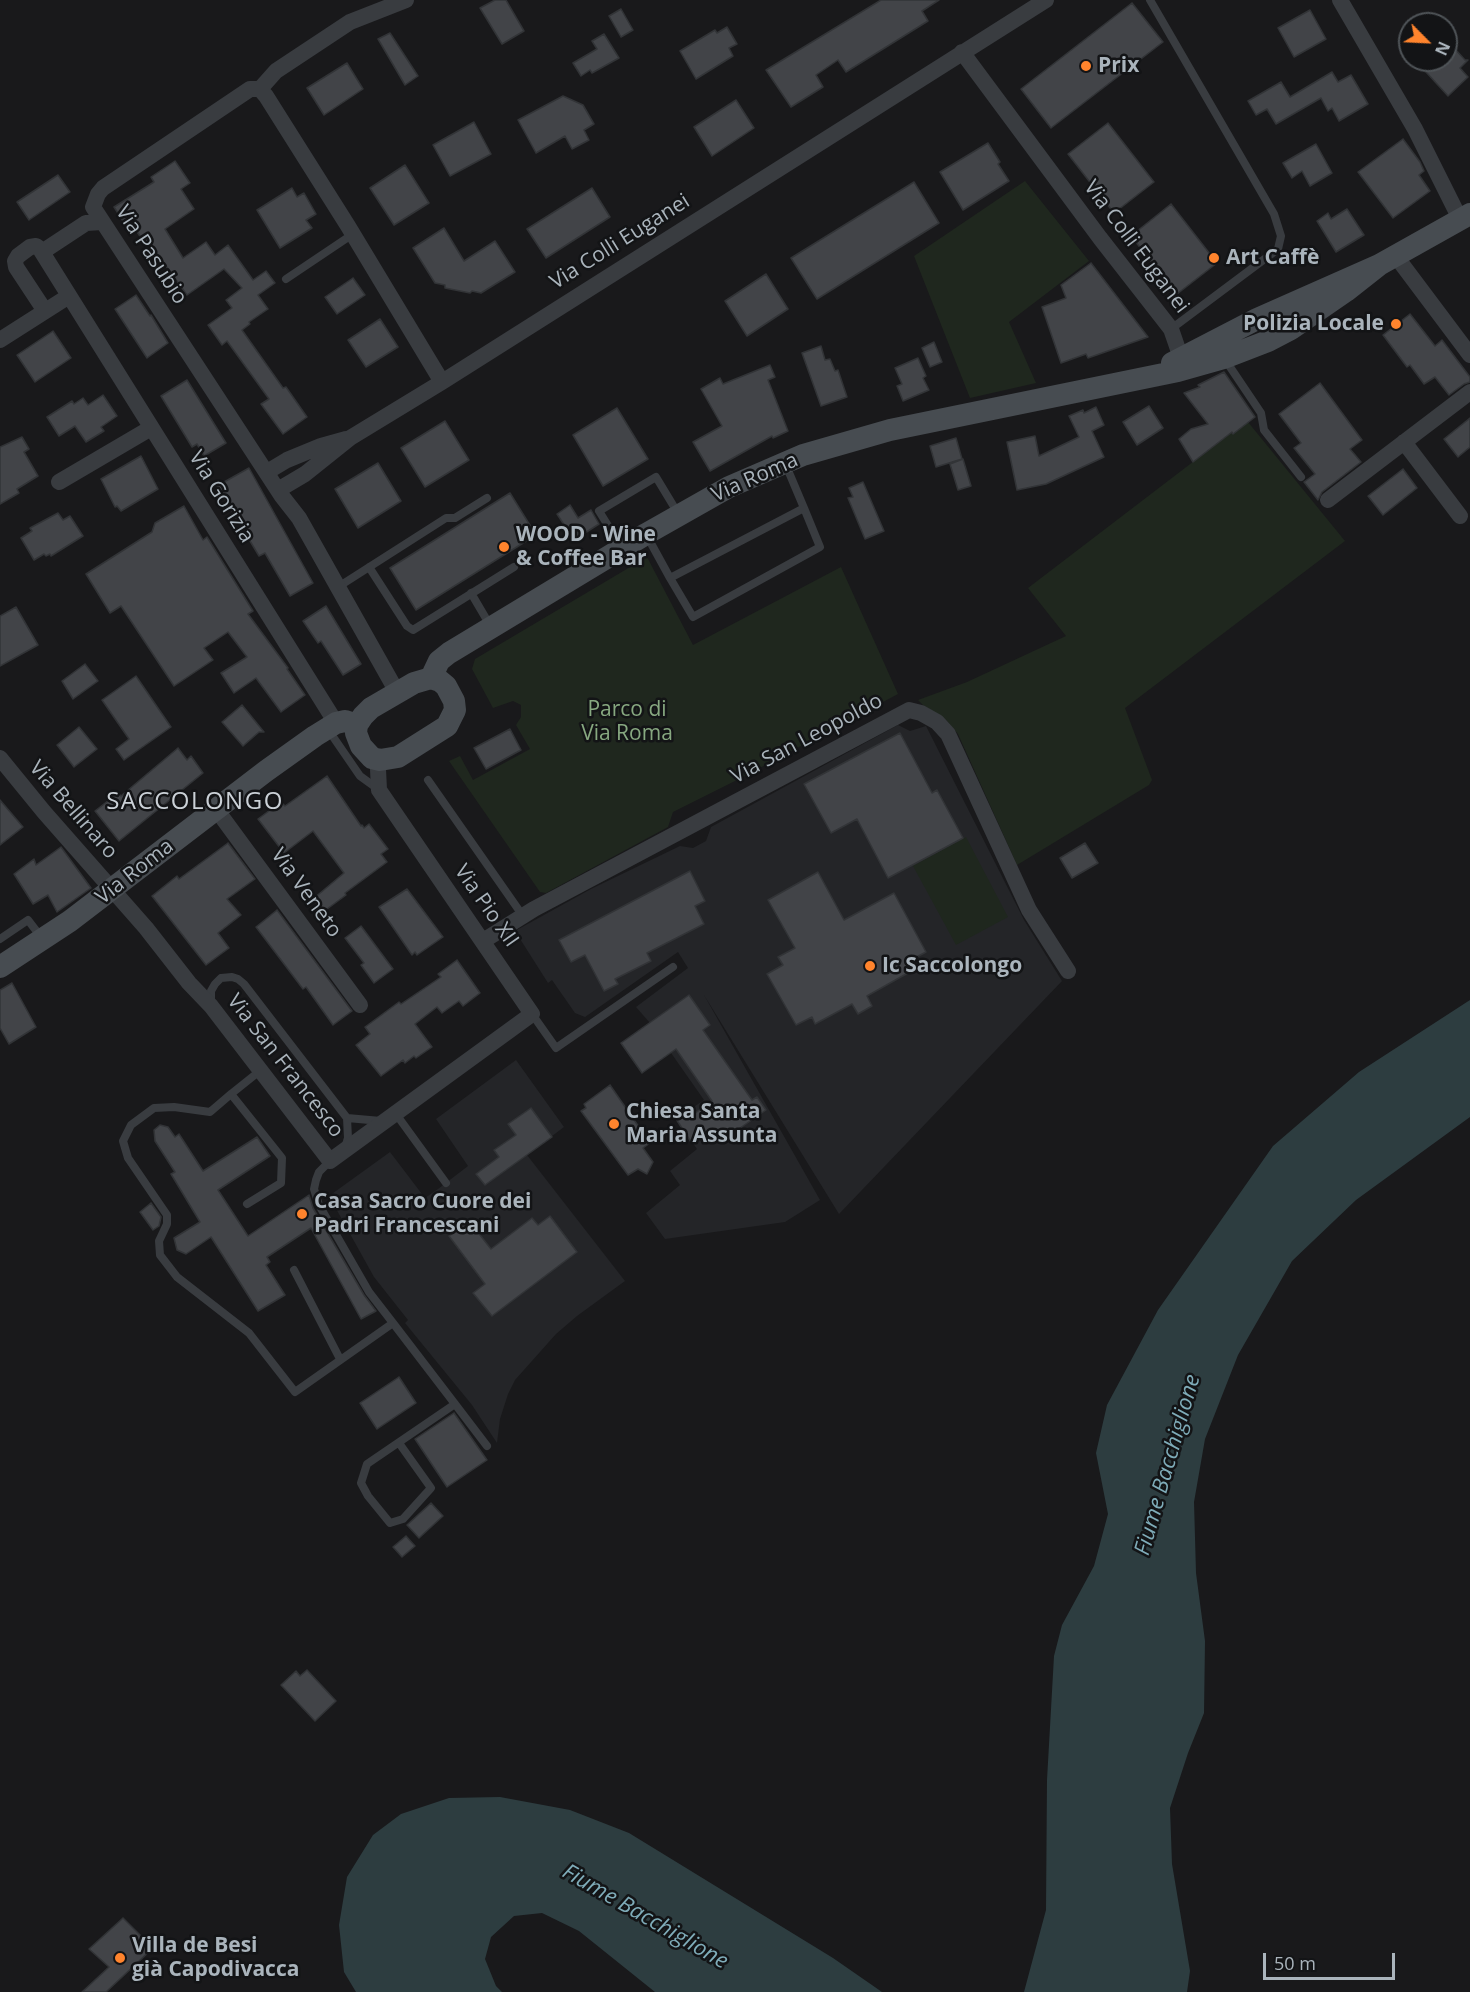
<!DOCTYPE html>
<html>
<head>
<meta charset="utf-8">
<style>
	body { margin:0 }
	#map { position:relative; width:1470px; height:1992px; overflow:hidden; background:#19191b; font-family:"Open Sans",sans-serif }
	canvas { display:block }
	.north { position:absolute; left:1398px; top:12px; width:60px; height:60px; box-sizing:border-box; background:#131416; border:2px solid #4f5458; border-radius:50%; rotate:114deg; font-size:16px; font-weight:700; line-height:24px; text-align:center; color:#aab4bc }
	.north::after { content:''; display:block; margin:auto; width:21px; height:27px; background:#ff842d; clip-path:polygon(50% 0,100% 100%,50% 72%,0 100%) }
	.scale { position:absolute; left:1263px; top:1953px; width:132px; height:27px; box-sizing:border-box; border:3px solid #aab4bc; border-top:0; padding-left:8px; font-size:18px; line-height:21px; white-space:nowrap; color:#aab4bc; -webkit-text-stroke:4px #131416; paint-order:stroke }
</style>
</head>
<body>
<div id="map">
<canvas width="1470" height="1992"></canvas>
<div class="north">N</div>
<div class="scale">50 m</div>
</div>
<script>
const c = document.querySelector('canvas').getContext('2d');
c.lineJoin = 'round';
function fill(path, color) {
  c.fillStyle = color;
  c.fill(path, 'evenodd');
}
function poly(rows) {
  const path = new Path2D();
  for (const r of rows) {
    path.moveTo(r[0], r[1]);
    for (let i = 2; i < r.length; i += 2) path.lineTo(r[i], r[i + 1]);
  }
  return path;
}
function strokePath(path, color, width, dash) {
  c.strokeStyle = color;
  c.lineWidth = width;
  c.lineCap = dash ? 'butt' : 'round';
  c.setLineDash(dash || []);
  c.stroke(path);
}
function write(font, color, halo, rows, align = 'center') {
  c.font = font + ' "Open Sans",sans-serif';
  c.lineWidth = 5;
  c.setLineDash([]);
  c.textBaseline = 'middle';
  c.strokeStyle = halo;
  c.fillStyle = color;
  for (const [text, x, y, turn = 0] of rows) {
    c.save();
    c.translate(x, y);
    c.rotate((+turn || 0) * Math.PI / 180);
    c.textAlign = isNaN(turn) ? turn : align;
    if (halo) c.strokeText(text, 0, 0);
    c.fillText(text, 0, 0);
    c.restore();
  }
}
fill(poly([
	[898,725,910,731,926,726,1024,920,1062,981,839,1214,704,995,820,1200,785,1222,665,1239,646,1213,680,1185,670,1171,697,1149,676,1119,704,1100,650,1023,636,1007,688,968,678,952,585,1017,575,1013,552,980,548,983,515,931,591,889,680,846,693,848,706,841,711,827],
	[516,1060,564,1127,527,1155,625,1281,577,1316,556,1334,515,1380,508,1394,500,1419,497,1443,472,1405,405,1323,408,1320,374,1277,329,1196,390,1152,425,1198,438,1189,468,1166,436,1119]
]), '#242528');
fill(poly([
	[1025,181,1089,261,1009,322,1036,383,970,398,914,256],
	[1248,422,1345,541,1125,708,1152,780,1149,785,1017,865,958,734,946,720,923,705,918,700,967,682,1066,636,1028,588,1232,432,1233,434],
	[647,557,693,645,841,567,898,694,739,779,673,812,668,827,546,893,540,892,449,761,460,756,473,780,530,749,516,725,521,717,521,705,513,701,493,708,472,669,475,659],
	[966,837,1008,917,956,945,913,866]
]), '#1f271e');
fill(poly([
	[1470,1000,1470,1117,1356,1200,1292,1261,1238,1355,1205,1439,1194,1502,1196,1573,1205,1641,1204,1713,1188,1753,1170,1808,1172,1864,1190,1971,1187,1992,1024,1992,1046,1910,1047,1780,1054,1656,1062,1625,1094,1566,1108,1514,1096,1453,1107,1405,1158,1310,1273,1146,1359,1072],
	[500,1797,570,1810,629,1833,833,1958,882,1992,655,1992,579,1931,542,1913,514,1916,491,1937,485,1959,496,1986,502,1992,356,1992,344,1972,339,1925,347,1877,373,1835,401,1814,449,1798]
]), '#2d3d40');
const building = poly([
	[495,0,506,0,524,31,502,44,480,8,495,0],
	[881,0,939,0,922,11,928,21,846,72,838,60,816,75,823,87,791,107,766,70,881,0],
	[1132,3,1163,42,1051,128,1021,89,1132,3],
	[621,9,633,30,621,37,609,16,621,9],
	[1310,10,1326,39,1294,57,1278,28,1310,10],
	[727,27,737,44,729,48,733,56,696,79,680,51,715,30,717,33,727,27],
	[390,33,418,76,405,85,378,39,390,33],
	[604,34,619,58,592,73,590,70,581,76,573,63,597,49,592,41,604,34],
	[1446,39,1465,60,1468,60,1460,68,1468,77,1448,96,1415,60,1446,60,1446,39],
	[347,63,363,89,324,115,307,88,347,63],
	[1332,72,1338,82,1351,75,1368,104,1339,121,1332,108,1328,111,1321,98,1276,124,1267,109,1256,115,1248,101,1281,82,1290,97,1332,72],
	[563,96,583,105,594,124,584,130,589,140,572,149,565,136,536,153,518,120,563,96],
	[736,100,754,128,712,156,694,127,736,100],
	[474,122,491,154,450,176,433,145,474,122],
	[1108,123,1154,182,1114,213,1068,154,1108,123],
	[1403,139,1420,162,1424,171,1419,175,1430,191,1393,218,1358,172,1403,139],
	[988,143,1000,162,998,164,1009,181,963,210,940,172,988,143],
	[1316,144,1332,173,1310,186,1302,171,1292,178,1283,163,1316,144],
	[175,161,190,183,181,189,194,209,165,229,183,258,206,242,215,255,228,245,253,280,266,271,275,283,258,295,268,309,249,322,250,324,242,330,283,388,286,387,307,417,283,434,261,404,269,399,227,341,222,345,208,325,232,308,226,300,242,288,224,269,187,295,153,248,149,250,128,218,123,221,114,207,154,182,151,177,175,161],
	[405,165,429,203,394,225,370,188,405,165],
	[58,175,70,192,29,220,17,202,58,175],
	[914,182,939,223,817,299,791,258,914,182],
	[292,188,297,197,304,193,316,214,306,220,312,228,280,248,257,210,292,188],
	[592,188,610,217,546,258,527,229,592,188],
	[1171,204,1217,263,1177,294,1131,236,1171,204],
	[1347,209,1364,235,1336,252,1317,221,1328,213,1331,219,1347,209],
	[444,228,464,261,495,241,515,272,481,293,472,291,470,293,445,288,445,285,435,283,413,248,444,228],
	[1091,263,1148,337,1088,358,1086,354,1061,363,1042,307,1066,298,1061,285,1091,263],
	[766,274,788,309,747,336,725,301,766,274],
	[353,278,365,295,337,314,325,297,353,278],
	[136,295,150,316,151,315,168,343,147,358,115,309,136,295],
	[1410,314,1435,346,1442,340,1470,377,1470,382,1464,384,1449,395,1435,377,1424,384,1410,365,1407,367,1383,335,1410,314],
	[380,319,398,347,366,367,348,340,380,319],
	[53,331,71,358,35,382,17,355,53,331],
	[934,342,942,362,930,367,922,348,934,342],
	[821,346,825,360,830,359,835,371,838,370,847,397,821,406,802,353,821,346],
	[918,358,926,376,923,378,929,390,903,401,897,386,902,384,895,368,918,358],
	[770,365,775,377,768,380,788,431,773,438,772,436,710,471,693,442,722,426,701,389,720,378,723,384,770,365],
	[1224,372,1255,417,1233,434,1232,432,1193,462,1179,439,1191,429,1208,424,1184,393,1200,387,1198,385,1224,372],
	[187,380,226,443,204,456,197,444,192,447,161,396,187,380],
	[1320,383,1362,440,1350,449,1361,462,1322,492,1318,500,1304,482,1315,474,1294,448,1301,443,1279,414,1320,383],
	[103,395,117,416,101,427,104,431,86,442,75,426,59,436,47,417,72,401,74,404,83,398,88,405,103,395],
	[1149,406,1163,428,1137,445,1123,422,1149,406],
	[1096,407,1104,425,1092,431,1104,457,1046,484,1017,490,1007,442,1035,436,1039,456,1079,437,1069,416,1083,410,1084,413,1096,407],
	[617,408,648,459,603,486,573,435,617,408],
	[1470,418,1470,447,1458,457,1444,439,1470,418],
	[445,421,469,460,425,487,401,448,445,421],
	[22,437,29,449,24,452,38,476,17,489,19,493,0,504,0,447,22,437],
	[956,438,962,459,936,467,930,446,956,438],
	[141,456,158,489,121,511,117,506,115,507,101,479,141,456],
	[963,459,971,486,958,490,950,464,963,459],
	[378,463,401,501,358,528,335,489,378,463],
	[249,468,313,583,290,596,265,553,259,556,217,486,249,468],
	[1403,469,1417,488,1383,515,1368,496,1403,469],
	[863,482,884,531,865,539,848,498,853,497,849,488,863,482],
	[510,493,536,535,416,610,390,568,510,493],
	[570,505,578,518,591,510,599,524,574,540,557,514,570,505],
	[184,506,203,540,207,537,253,611,248,614,288,668,287,669,305,695,281,712,256,678,234,693,221,673,247,657,228,632,204,648,213,660,174,686,121,606,110,613,86,574,152,532,155,523,184,506],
	[58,513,63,520,70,516,83,536,51,556,50,554,46,556,44,554,34,560,21,538,32,531,30,528,58,513],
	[326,606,361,664,343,675,321,641,318,643,303,621,326,606],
	[16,607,38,645,0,666,0,616,16,607],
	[85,664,98,681,73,699,62,681,85,664],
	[136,676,171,727,124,760,116,749,129,739,102,700,136,676],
	[242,705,264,732,259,732,243,746,222,722,242,705],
	[79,727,97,749,74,767,57,745,79,727],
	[510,729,521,750,486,769,474,748,510,729],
	[900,733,932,793,937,790,963,838,888,878,857,819,831,833,804,784,900,733],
	[178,748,187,760,191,756,203,773,119,841,95,811,118,793,121,796,178,748],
	[327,776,361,826,362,825,364,828,369,824,388,849,381,854,387,862,345,893,346,895,323,912,313,899,344,873,313,831,284,853,258,819,281,802,285,806,327,776],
	[0,800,23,827,0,845,0,800],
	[228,843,255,879,227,899,241,915,218,933,229,948,206,965,152,896,177,876,179,879,228,843],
	[1085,843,1098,863,1072,878,1060,858,1085,843],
	[61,847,91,888,57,912,48,895,33,904,14,874,34,859,36,865,61,847],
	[690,871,705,901,695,906,704,924,647,953,651,961,615,979,618,984,604,991,585,955,571,962,559,940,690,871],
	[818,872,844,920,894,893,926,952,911,960,915,969,867,996,872,1006,858,1014,852,1004,815,1024,812,1017,796,1025,767,974,783,965,778,957,795,948,768,900,818,872],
	[407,889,443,937,417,955,415,952,412,955,379,907,407,889],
	[277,910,352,1011,333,1025,306,987,303,989,256,927,277,910],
	[361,926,393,969,374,983,361,965,364,963,345,938,361,926],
	[457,960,480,993,463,1006,459,1001,442,1013,437,1007,415,1024,432,1047,416,1058,414,1056,405,1063,403,1060,381,1076,356,1045,370,1034,365,1027,399,1002,401,1004,441,977,438,974,457,960],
	[12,983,36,1027,9,1044,0,1028,0,990,12,983],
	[689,995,710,1025,703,1030,752,1100,757,1097,766,1110,720,1142,710,1129,691,1142,676,1119,686,1112,691,1116,712,1101,676,1049,642,1073,621,1043,689,995],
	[610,1085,650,1143,643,1148,653,1162,647,1174,638,1169,628,1175,581,1111,586,1108,584,1104,610,1085],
	[531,1108,552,1137,485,1185,476,1174,499,1157,494,1150,516,1135,508,1124,531,1108],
	[160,1125,168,1127,175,1137,179,1134,203,1171,257,1137,270,1156,218,1190,248,1236,309,1195,313,1208,364,1295,376,1311,361,1319,311,1228,267,1257,270,1262,266,1265,285,1295,258,1311,211,1237,186,1254,177,1250,174,1238,200,1222,171,1174,175,1172,155,1141,154,1130,160,1125],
	[151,1203,161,1217,159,1226,153,1230,140,1212,151,1203],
	[550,1216,577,1252,492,1316,473,1293,485,1284,449,1236,469,1221,491,1249,532,1218,538,1225,550,1216],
	[399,1377,416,1403,377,1429,360,1403,399,1377],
	[454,1413,487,1460,447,1487,415,1439,454,1413],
	[431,1503,443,1516,419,1538,407,1525,431,1503],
	[406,1536,415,1546,402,1557,393,1547,406,1536],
	[307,1670,336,1701,315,1721,281,1685,296,1671,300,1676,307,1670],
	[123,1918,153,1948,106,1992,82,1992,109,1967,89,1949,123,1918]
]);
fill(building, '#424448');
strokePath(building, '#323437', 1.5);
strokePath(poly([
	[1150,0,1274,214,1281,236,1278,249,1171,329],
	[286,279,353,234],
	[1224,358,1261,413,1264,430,1301,477],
	[647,536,670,578,804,508,785,463],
	[615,549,612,532,599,511,656,477,679,515],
	[369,567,407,626,413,630,514,567],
	[670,578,693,617,820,547,804,508],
	[338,587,446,518,455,518,487,498],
	[471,593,491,627],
	[327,728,360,776,378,789],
	[428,780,523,916],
	[0,939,28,920,41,937],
	[211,1003,211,991,215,984,221,978,232,977,238,979,244,984,347,1118,381,1121],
	[532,1014,556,1048,673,967],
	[231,1094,261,1070],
	[396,1114,446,1183],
	[345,1148,348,1138,347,1118],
	[247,1204,281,1183,282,1158,231,1094,210,1112,174,1107,154,1108,131,1125,123,1141,128,1158,167,1215,167,1224,159,1241,160,1255,177,1277,249,1333,295,1392,393,1323,369,1292,319,1205,314,1189,316,1180,319,1172,330,1161],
	[294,1270,340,1359],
	[393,1323,455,1404,367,1464,361,1483,368,1496,390,1523,403,1519,431,1488,399,1443],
	[455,1404,487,1446]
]), '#393c40', 8);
strokePath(poly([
	[1340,0,1415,129,1460,219],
	[962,52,1100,238,1171,329,1181,358],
	[260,89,266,96,348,226,442,382],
	[42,252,86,223,102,222],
	[1395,255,1470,355],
	[45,311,16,267,15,261,18,256,30,247,36,246,40,249,336,723],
	[0,340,69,296],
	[1404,442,1460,516],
	[267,472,287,460,321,446,346,439],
	[59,482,151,428],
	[278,490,305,474,350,438,442,382,1046,0],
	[1328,500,1470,392],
	[397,692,299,518,281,495,93,207,98,194,103,188,250,89,260,89,276,71,350,22,406,0],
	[0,758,44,812,146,928,189,983,211,1006,330,1161,532,1014,379,790,378,769,380,760],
	[216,809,360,1005],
	[483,941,534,909,909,710,921,713,937,722,948,734,1029,910,1068,971]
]), '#393c40', 16);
strokePath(poly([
	[1172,363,1257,319,1379,265,1470,214],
	[431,678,439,661,449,653,646,534,729,487,803,455,890,430,1178,371,1224,358,1268,341,1291,329,1346,291,1379,265],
	[431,678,440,681,446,686,454,701,455,710,447,726,398,757,380,760,372,758,361,746,356,733,357,725,363,716,371,708,414,683,431,678],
	[0,967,70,921,266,771,315,736,336,723,345,721,357,725]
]), '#474c51', 22);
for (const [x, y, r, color] of [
	[1086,66,6,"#ff842d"],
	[1214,258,6,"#ff842d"],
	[1396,324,6,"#ff842d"],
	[504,547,6,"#ff842d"],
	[870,966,6,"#ff842d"],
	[614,1124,6,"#ff842d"],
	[302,1214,6,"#ff842d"],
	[120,1958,6,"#ff842d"]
]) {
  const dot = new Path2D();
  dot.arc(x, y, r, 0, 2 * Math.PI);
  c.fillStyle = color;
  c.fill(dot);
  strokePath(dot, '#131416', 2);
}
write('bold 21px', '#aab4bc', '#131416', [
	["Prix",1098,66],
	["Art Caffè",1226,258],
	["Polizia Locale",1384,324,"right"],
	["WOOD - Wine",516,535],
	["& Coffee Bar",516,559],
	["Ic Saccolongo",882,966],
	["Chiesa Santa",626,1112],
	["Maria Assunta",626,1136],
	["Casa Sacro Cuore dei",314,1202],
	["Padri Francescani",314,1226],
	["Villa de Besi",132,1946],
	["già Capodivacca",132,1970]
], 'left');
write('21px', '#aab4bc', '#131416', [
	["Via Colli Euganei",620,242,-32],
	["Via Colli Euganei",1136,247,53],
	["Via Pasubio",151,255,57],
	["Via Roma",755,478,-24],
	["Via Gorizia",221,497,58],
	["Via San Leopoldo",807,739,-28],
	["Via Bellinaro",73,810,49],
	["Via Roma",135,872,-38],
	["Via Veneto",306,893,54],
	["Via Pio XII",486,906,55],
	["Via San Francesco",285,1066,52]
]);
write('21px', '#87a880', '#131416', [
	["Parco di",627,710],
	["Via Roma",627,734]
]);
write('italic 22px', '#7facb9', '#131416', [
	["Fiume Bacchiglione",1168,1465,-74],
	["Fiume Bacchiglione",645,1917,30]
]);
c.letterSpacing = '1.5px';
write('24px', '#cbd1d7', '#131416', [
	["SACCOLONGO",195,802]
]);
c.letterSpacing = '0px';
</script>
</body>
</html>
